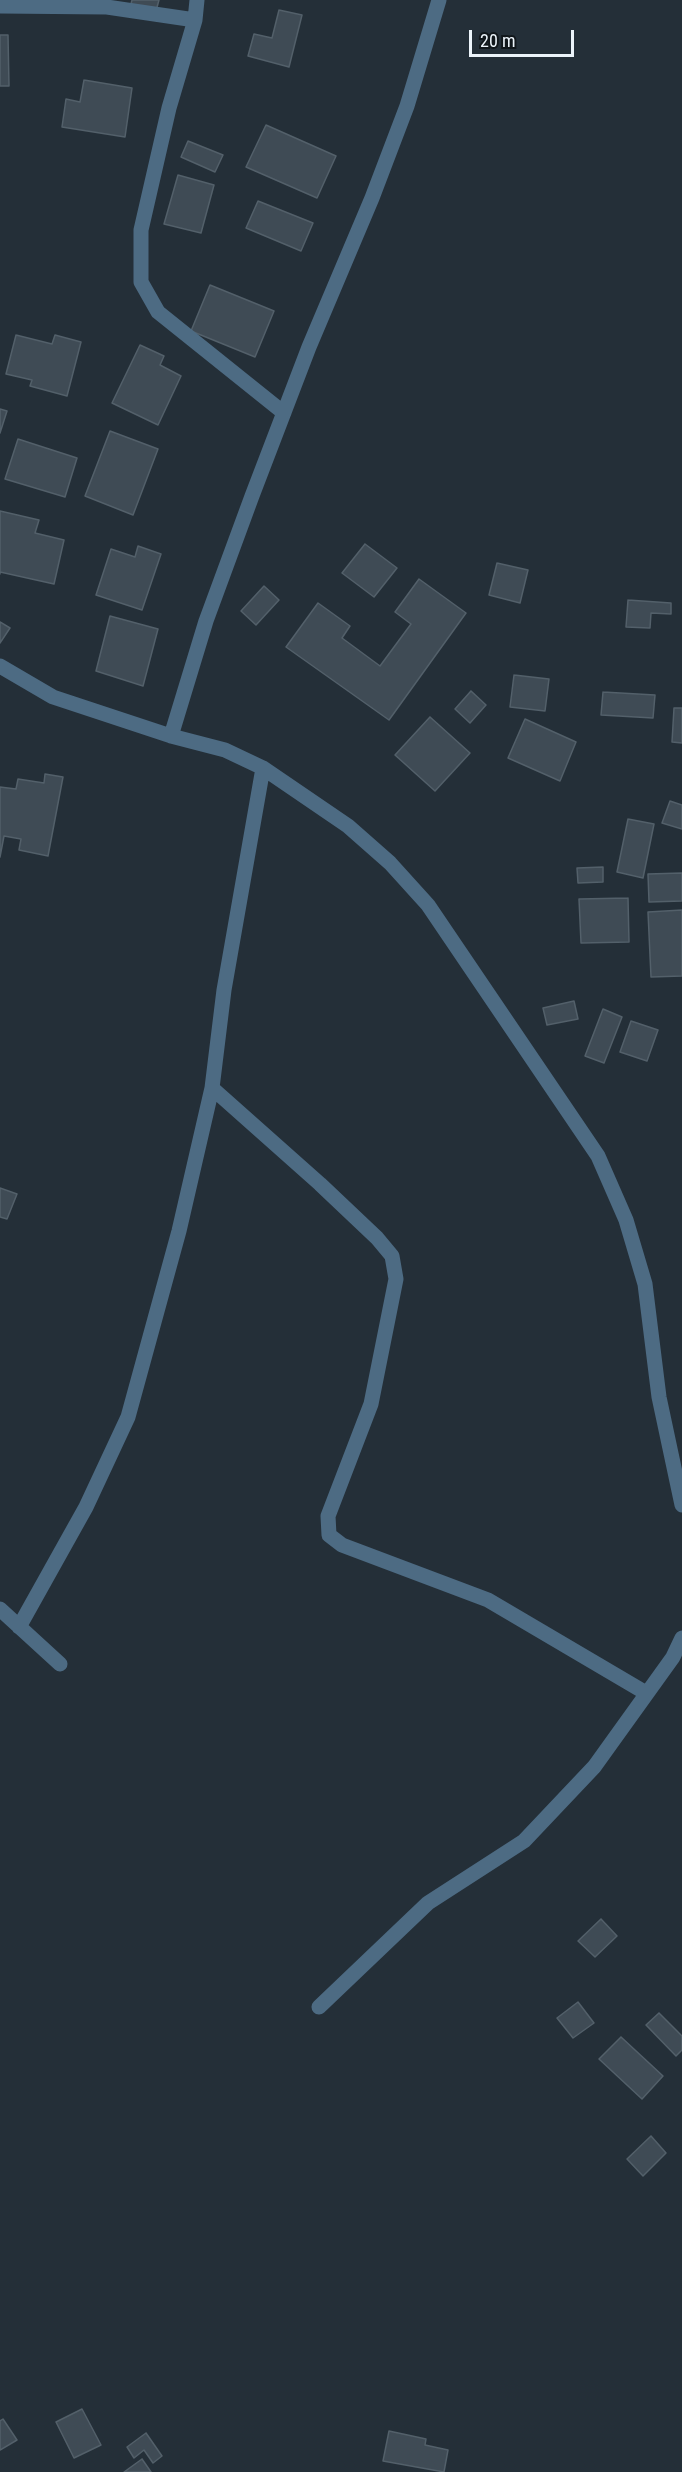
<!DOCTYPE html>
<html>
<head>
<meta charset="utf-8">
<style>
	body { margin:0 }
	#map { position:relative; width:682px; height:2472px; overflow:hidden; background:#242f38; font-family:"Roboto Condensed",sans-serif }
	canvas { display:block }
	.scale { position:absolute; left:469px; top:30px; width:105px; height:27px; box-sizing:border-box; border:3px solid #ecf4fa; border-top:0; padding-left:8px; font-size:18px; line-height:21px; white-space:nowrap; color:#ecf4fa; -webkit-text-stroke:4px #11171b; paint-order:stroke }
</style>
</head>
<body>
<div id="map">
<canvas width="682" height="2472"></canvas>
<div class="scale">20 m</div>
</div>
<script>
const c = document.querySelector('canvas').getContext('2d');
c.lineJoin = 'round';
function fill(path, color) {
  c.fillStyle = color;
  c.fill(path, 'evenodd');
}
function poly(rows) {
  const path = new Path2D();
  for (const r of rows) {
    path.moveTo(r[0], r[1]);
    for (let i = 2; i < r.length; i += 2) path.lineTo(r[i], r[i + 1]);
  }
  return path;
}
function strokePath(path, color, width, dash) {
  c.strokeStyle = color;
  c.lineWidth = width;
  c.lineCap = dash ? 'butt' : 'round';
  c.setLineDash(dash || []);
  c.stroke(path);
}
const building = poly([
	[132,0,159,0,156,11,131,4,132,0],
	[279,10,302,15,289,67,248,56,254,34,272,38,279,10],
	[0,35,8,35,9,86,0,86,0,35],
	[84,80,132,88,125,137,62,127,66,99,80,102,84,80],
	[266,125,336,156,317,198,246,167,266,125],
	[188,141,223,155,215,172,181,157,188,141],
	[178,175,214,185,201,233,164,224,178,175],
	[258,201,313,223,301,251,246,228,258,201],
	[210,285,274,311,255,357,191,331,210,285],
	[16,335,52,344,55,335,81,342,67,396,30,386,32,380,6,374,16,335],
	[140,345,164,356,160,365,181,376,158,425,112,403,140,345],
	[0,409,7,411,0,433,0,409],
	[110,431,158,449,133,515,85,496,110,431],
	[18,439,77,458,65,497,5,479,18,439],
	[0,511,39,520,35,533,64,540,54,584,0,572,0,574,0,511],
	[365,544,397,568,374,597,342,573,365,544],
	[138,546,161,554,142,610,96,595,111,549,135,557,138,546],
	[497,563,528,570,520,603,489,595,497,563],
	[419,579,466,613,389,720,286,647,318,603,350,626,342,638,380,666,411,624,395,612,419,579],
	[264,586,279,600,256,625,241,611,264,586],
	[628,600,671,603,671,614,651,613,650,628,626,627,628,600],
	[110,616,158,629,143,686,96,671,110,616],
	[0,622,10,628,0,643,0,622],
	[514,675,549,679,545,711,510,707,514,675],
	[471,691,486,705,470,723,455,709,471,691],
	[603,692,655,695,653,718,601,715,603,692],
	[674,708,682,708,682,743,672,742,674,708],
	[430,717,470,753,435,791,395,755,430,717],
	[525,719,576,742,560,781,508,758,525,719],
	[45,774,63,777,48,856,19,850,21,839,4,836,0,857,0,787,16,789,18,779,44,783,45,774],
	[670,801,682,805,682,829,662,823,670,801],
	[628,819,654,824,643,878,617,872,628,819],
	[603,867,603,882,578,883,577,868,603,867],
	[682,873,682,901,649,902,648,874,682,873],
	[628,898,629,942,581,943,579,899,628,898],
	[682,910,682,976,651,977,648,912,682,910],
	[574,1001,578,1019,547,1025,543,1008,574,1001],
	[603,1009,622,1017,604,1063,585,1056,603,1009],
	[631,1021,658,1030,647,1061,620,1052,631,1021],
	[0,1188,17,1194,7,1219,0,1217,0,1188],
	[601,1919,617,1936,595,1957,578,1941,601,1919],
	[578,2002,594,2023,573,2038,557,2018,578,2002],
	[659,2013,682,2036,682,2050,676,2056,646,2025,659,2013],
	[621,2037,663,2076,642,2099,599,2059,621,2037],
	[651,2136,666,2153,643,2176,627,2159,651,2136],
	[82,2409,101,2445,74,2458,56,2422,82,2409],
	[3,2419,17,2440,0,2450,0,2421,3,2419],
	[389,2431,426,2439,425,2445,448,2450,444,2472,383,2461,389,2431],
	[146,2433,162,2456,153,2463,144,2450,134,2458,127,2447,146,2433],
	[142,2459,151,2472,124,2472,142,2459]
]);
fill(building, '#3f4b55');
strokePath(building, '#53606a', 1.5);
strokePath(poly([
	[197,0,195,20,169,108,141,230,141,282,158,312,284,413],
	[0,6,107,7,195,20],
	[0,666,53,697,171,736,225,750,263,768,348,826,390,863,428,905,598,1156,626,1220,645,1284,659,1397,682,1505],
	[171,736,206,621,252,496,309,347,372,198,407,106,439,0],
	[212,1088,320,1184,377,1238,392,1256,396,1279,371,1404,328,1516,329,1535,342,1545,488,1600,646,1693],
	[0,1609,60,1664],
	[19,1627,86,1507,128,1417,179,1231,212,1088,224,990,263,768],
	[319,2007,428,1903,524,1841,594,1767,673,1657,682,1638]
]), '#4d6b83', 15);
</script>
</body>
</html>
